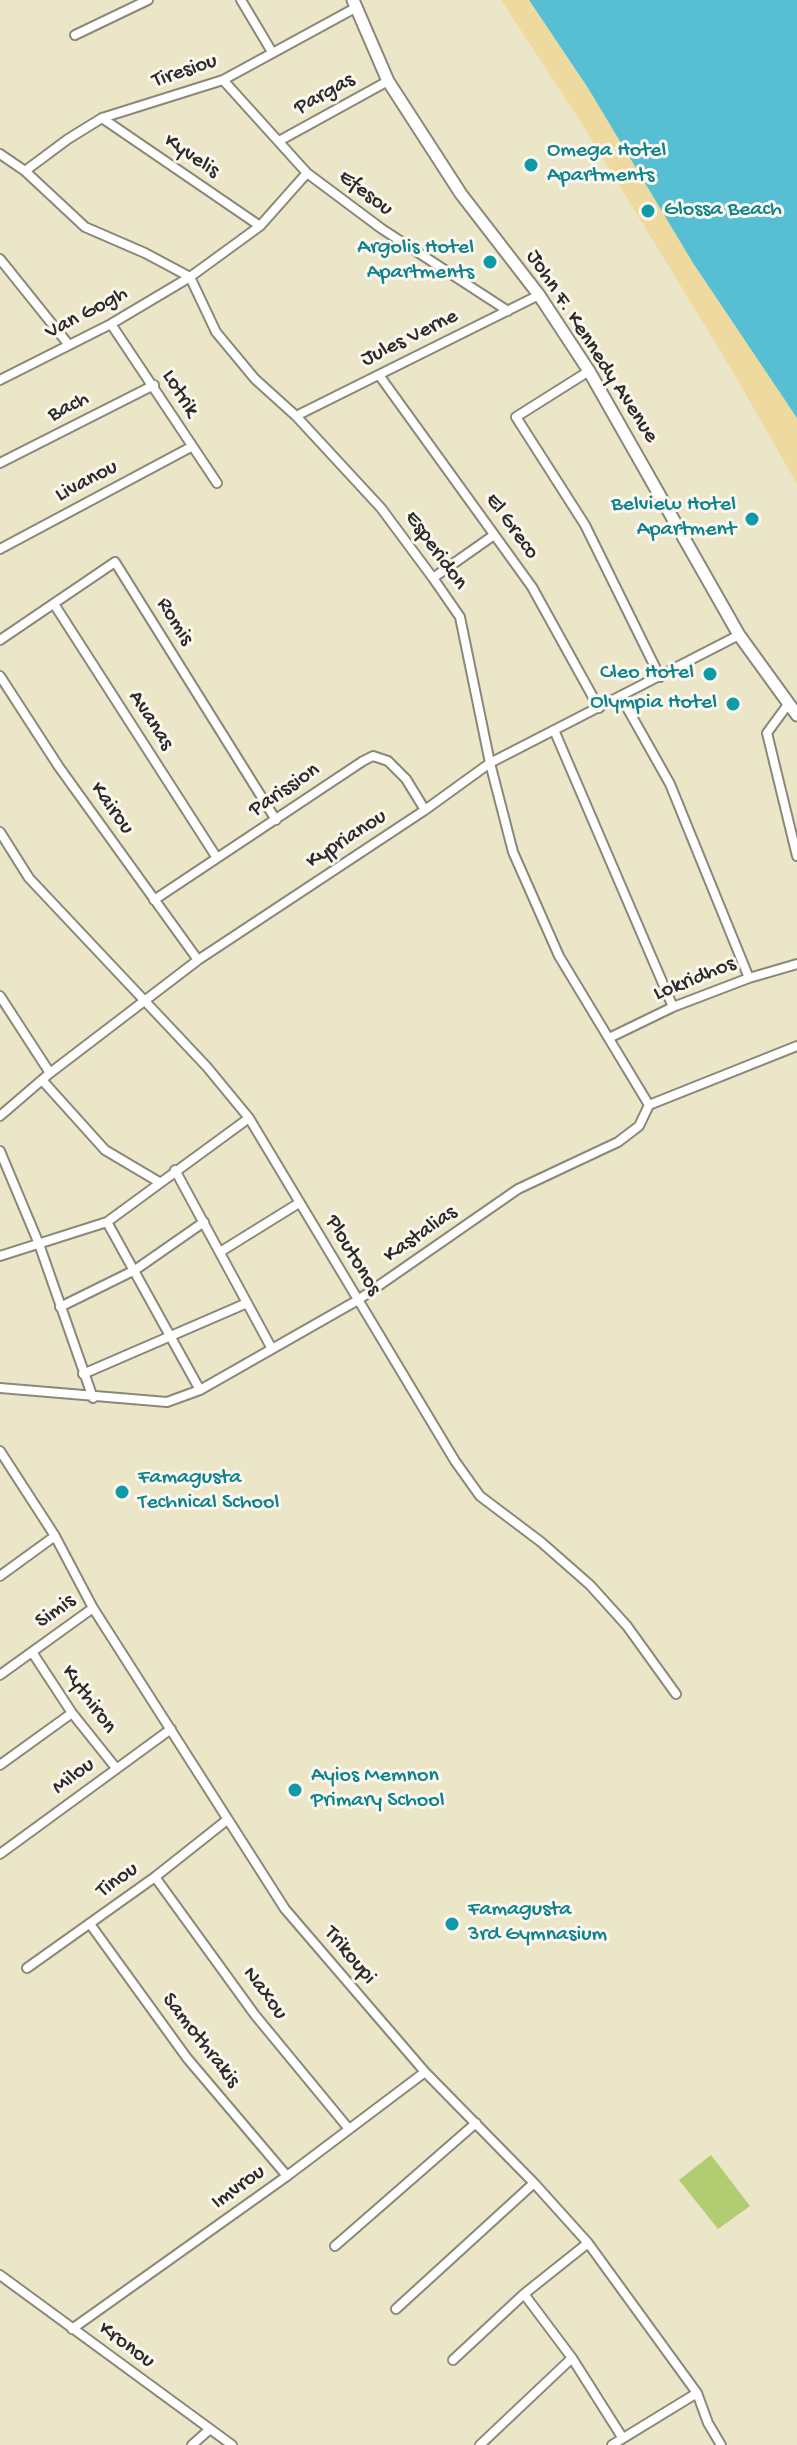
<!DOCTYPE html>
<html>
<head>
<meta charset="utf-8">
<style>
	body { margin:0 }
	canvas { display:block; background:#ebe6c8 }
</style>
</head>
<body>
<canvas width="797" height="2445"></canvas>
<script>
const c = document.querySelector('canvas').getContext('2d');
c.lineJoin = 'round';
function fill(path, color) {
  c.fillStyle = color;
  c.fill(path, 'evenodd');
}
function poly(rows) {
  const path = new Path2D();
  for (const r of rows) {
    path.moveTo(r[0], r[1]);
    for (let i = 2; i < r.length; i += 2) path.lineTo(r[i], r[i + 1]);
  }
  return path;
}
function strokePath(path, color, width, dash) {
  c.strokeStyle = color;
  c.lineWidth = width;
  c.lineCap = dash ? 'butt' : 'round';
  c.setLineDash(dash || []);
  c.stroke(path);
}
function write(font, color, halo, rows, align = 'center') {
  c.font = font + ' "Gochi Hand",sans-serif';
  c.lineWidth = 6;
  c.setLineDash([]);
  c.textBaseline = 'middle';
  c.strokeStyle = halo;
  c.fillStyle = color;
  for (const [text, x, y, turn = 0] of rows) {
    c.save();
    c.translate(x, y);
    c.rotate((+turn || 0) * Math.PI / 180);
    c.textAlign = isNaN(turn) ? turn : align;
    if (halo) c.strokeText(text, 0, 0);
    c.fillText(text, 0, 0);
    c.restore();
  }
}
fill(poly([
	[711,2155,750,2206,718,2229,679,2180]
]), '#b2cc72');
fill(poly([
	[501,0,529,0,588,88,693,263,797,418,797,484,733,372,581,122]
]), '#eeda9e');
fill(poly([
	[529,0,797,0,797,418,693,263,588,88]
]), '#57bfd4');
const street = poly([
	[241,0,272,52],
	[75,35,148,0],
	[223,80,307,173,382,229,508,311],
	[102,118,260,226],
	[279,141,388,81],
	[0,154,25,171,85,227,145,253,190,277,216,332,255,379,296,416,381,508,433,578,460,617,490,763,513,852,559,956,649,1105],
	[25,171,68,139,102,118,223,80,357,7],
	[0,259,69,345],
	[111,324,217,483],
	[589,371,516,417,585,525,660,677],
	[379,375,532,587,599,708],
	[0,380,111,324,190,277,260,226,307,173],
	[296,416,539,295],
	[0,463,154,385],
	[0,549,191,447],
	[433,578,494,535],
	[54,604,217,858],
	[0,640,115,562,276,820],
	[0,676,59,767,198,960],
	[621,697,670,784,749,978],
	[789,703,767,733,797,856],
	[554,730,673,1007],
	[0,832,29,878,207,1067,249,1118,455,1461,480,1496,541,1542,590,1585,627,1626,676,1694],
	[154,900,363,761,373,756,388,761,406,779,425,810],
	[0,996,50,1073],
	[609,1038,673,1007,749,978,797,964],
	[42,1080,105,1150,159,1182],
	[0,1116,50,1073,198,960,425,810,490,763,739,635],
	[0,1151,39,1244,93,1398],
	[175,1170,272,1349],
	[107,1222,200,1390],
	[220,1252,299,1203],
	[0,1256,107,1222,249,1118],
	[60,1307,135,1270,204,1222],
	[83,1374,247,1303],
	[0,1388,167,1402,200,1390,358,1300,518,1189,618,1142,639,1126,649,1105,797,1046],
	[0,1451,55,1536,93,1608,285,1909,425,2072,534,2183,588,2243,697,2393,708,2423,721,2445],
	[0,1576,55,1536],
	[32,1652,72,1713,116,1768],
	[0,1675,93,1608],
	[0,1765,72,1713],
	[0,1854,171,1729],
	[155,1877,255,2015,349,2129],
	[90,1924,187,2058,287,2176],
	[27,1968,155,1877,227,1820],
	[335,2246,476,2123],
	[0,2275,232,2445],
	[524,2294,572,2358,622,2437],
	[396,2309,534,2183],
	[72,2329,287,2176,425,2072],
	[453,2360,524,2294,588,2243],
	[192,2445,210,2429],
	[480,2445,572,2358],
	[612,2445,697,2393]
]);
const secondary = poly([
	[353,0,388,81,461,194,539,295,589,371,739,635,797,715]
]);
strokePath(street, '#8b887a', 12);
strokePath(secondary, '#8b887a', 15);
strokePath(street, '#fff', 8);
strokePath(secondary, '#fff', 11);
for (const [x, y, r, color] of [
	[531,165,8,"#0f9aa8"],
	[648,211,8,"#0f9aa8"],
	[490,262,8,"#0f9aa8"],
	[752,519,8,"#0f9aa8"],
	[710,674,8,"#0f9aa8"],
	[733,704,8,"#0f9aa8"],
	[122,1492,8,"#0f9aa8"],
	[295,1790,8,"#0f9aa8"],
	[452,1924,8,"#0f9aa8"]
]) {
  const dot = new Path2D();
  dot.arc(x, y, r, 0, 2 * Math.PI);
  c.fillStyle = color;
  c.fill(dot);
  strokePath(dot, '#fbf7ec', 3);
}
write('22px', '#2b2b2b', '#fbf7ec', [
	["Tiresiou",185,72,-19],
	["Pargas",325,95,-29],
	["Kyvelis",191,157,34],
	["Efesou",365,194,37],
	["Van Gogh",87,314,-28],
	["Jules Verne",410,339,-26],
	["John F. Kennedy Avenue",591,347,57],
	["Lotrik",179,394,58],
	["Bach",69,408,-27],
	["Livanou",87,482,-28],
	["El Greco",511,527,54],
	["Esperidon",435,551,54],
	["Romis",174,622,58],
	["Avanas",150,721,57],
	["Parission",285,791,-34],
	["Kairou",111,809,54],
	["Kyprianou",347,840,-33],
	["Lokridhos",695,980,-22],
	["Kastalias",421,1235,-35],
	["Ploutonos",352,1256,59],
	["Simis",56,1612,-36],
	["Kythiron",88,1700,54],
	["Milou",74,1777,-37],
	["Tinou",118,1881,-36],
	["Trikoupi",349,1956,50],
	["Naxou",264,1994,53],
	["Samothrakis",200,2041,52],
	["Imvrou",239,2188,-36],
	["Kronou",126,2346,36]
]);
write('22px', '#0d838f', '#fbf7ec', [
	["Omega Hotel",547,152],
	["Apartments",547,177],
	["Glossa Beach",664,211],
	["Argolis Hotel",474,249,"right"],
	["Apartments",474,274,"right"],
	["Belview Hotel",736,506,"right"],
	["Apartment",736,531,"right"],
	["Cleo Hotel",694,674,"right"],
	["Olympia Hotel",717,704,"right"],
	["Famagusta",138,1479],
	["Technical School",138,1504],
	["Ayios Memnon",311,1777],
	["Primary School",311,1802],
	["Famagusta",468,1911],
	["3rd Gymnasium",468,1936]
], 'left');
</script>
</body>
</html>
